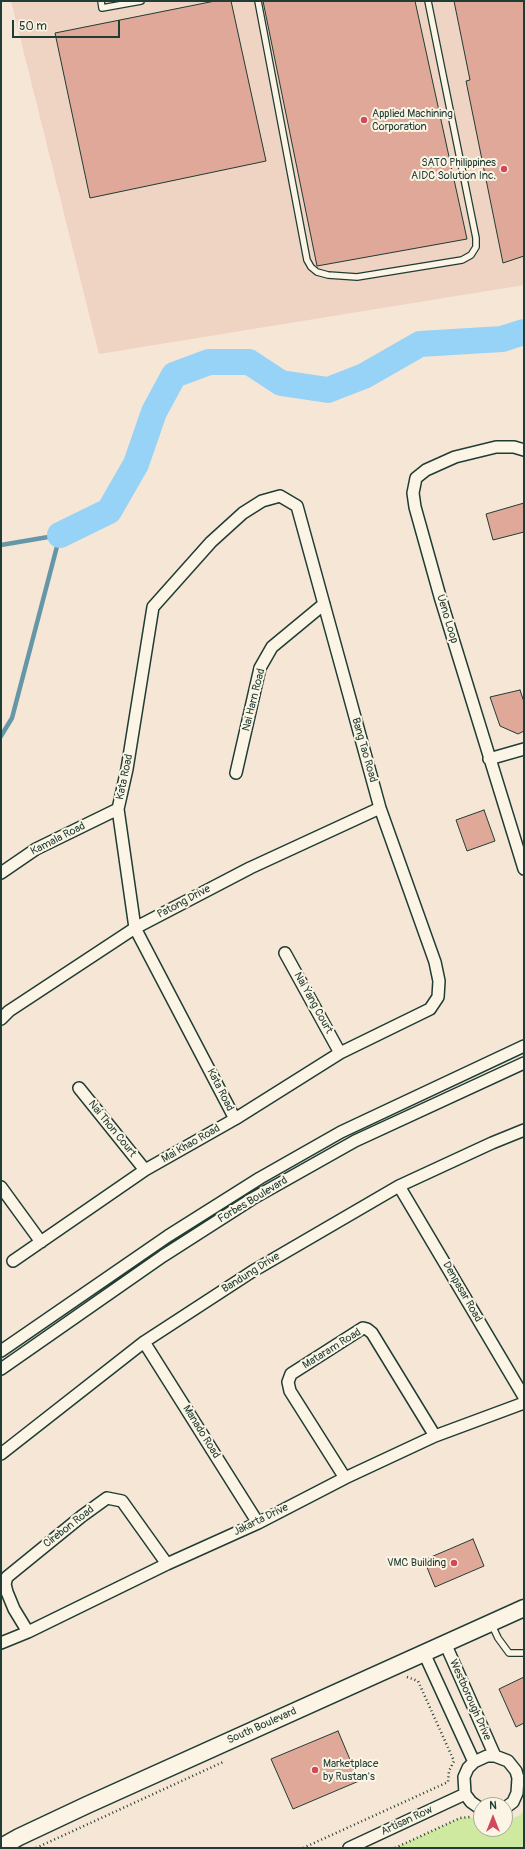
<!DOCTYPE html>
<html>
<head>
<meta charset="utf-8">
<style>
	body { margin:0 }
	#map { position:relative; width:525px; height:1849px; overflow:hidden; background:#f6e6d6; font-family:Pangolin,sans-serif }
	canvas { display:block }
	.frame { position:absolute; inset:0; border:2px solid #1f3d34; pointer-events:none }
	.north { position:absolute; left:473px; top:1797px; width:40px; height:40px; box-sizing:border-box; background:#fcf5e5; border:1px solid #a4ab9e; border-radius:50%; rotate:0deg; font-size:11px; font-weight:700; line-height:16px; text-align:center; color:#1f3d34 }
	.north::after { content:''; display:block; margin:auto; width:14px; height:18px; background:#d1495b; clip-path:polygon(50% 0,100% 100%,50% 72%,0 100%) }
	.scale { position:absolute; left:12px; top:20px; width:108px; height:18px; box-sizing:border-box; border:2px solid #1f3d34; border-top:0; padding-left:5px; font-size:12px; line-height:14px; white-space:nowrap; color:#1f3d34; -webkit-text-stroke:3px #fcf5e5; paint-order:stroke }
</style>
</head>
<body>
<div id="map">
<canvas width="525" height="1849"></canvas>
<div class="frame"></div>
<div class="north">N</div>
<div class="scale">50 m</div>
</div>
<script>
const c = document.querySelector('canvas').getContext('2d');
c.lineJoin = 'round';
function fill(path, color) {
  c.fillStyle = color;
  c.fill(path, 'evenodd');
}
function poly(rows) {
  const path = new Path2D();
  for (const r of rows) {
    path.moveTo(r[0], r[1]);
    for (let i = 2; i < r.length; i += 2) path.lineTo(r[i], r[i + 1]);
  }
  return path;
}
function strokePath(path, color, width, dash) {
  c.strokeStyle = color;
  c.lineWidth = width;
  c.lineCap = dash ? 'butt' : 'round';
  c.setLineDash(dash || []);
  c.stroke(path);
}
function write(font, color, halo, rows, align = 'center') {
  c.font = font + ' Pangolin,sans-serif';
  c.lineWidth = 4;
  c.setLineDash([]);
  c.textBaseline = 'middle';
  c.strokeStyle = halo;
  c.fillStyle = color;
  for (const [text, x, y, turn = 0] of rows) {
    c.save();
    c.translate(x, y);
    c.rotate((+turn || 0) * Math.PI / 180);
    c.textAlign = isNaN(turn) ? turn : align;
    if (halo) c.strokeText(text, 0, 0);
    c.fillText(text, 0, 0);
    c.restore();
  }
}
fill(poly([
	[11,1,524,1,524,285,99,354]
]), '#efd3c3');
fill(poly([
	[524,1810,524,1848,395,1848,460,1818,470,1817,481,1822,481,1829,505,1829,505,1822,520,1815]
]), '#cfe9a0');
strokePath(poly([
	[1,545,60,535,12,718,1,736]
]), '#6697a8', 4.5);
strokePath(poly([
	[60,535,109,511,136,464,154,412,174,375,209,362,249,362,281,383,328,390,364,376,420,344,502,339,524,332]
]), '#96d3f6', 26);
const building = poly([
	[215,1,231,1,266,161,90,198,55,33,215,1],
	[263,1,415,1,467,239,317,266,263,1],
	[454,1,524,1,524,256,503,263,466,81,470,80,454,1],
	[524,503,524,532,493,540,486,514,524,503],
	[520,690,524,702,524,731,518,734,500,726,490,697,520,690],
	[484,810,495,841,467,851,456,820,484,810],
	[473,1539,484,1566,435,1587,424,1560,473,1539],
	[524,1677,524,1723,516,1727,499,1689,524,1677],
	[338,1731,359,1781,293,1809,271,1759,338,1731]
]);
fill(building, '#e0a898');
strokePath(building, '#1f3d34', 1);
const service = poly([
	[101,1,102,8,141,1],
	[258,1,307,260,311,267,317,272,328,275,357,277,462,260,471,255,476,247,476,238,428,1],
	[491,1623,498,1638,509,1653,524,1653]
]);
const minor = poly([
	[524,450,514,447,496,447,455,457,426,470,416,478,413,493,415,507,441,600,524,869],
	[489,759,524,749],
	[236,773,260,668,272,647,324,604],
	[1,873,36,849,118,809],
	[285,953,340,1053],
	[1,1019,9,1011,135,928,250,868,380,808],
	[79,1088,145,1170],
	[399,1186,524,1397],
	[1,1187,41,1242],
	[13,1261,145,1170,235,1119,340,1053,430,1009,438,997,439,981,435,962,380,808,297,506,280,496,262,501,243,513,211,542,153,607,127,769,118,809,135,928,235,1119],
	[144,1342,258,1523],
	[1,1351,168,1236,260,1178,341,1132,524,1046],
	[1,1369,163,1256,252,1199,355,1141,524,1063],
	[1,1454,144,1342,253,1271,399,1186,492,1143,524,1130],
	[345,1478,290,1391,288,1382,291,1374,363,1328,367,1329,372,1333,435,1436],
	[28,1632,14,1609,7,1592,5,1584,7,1577,82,1516,107,1498,122,1501,167,1564],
	[1,1643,28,1632,167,1564,258,1523,345,1478,435,1436,524,1403],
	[445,1643,495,1756],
	[424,1653,474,1762],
	[481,1809,471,1802,465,1794,464,1777,468,1768,474,1762,487,1756,495,1756,508,1761,516,1771,518,1778,517,1793,513,1802,505,1808],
	[349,1848,465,1794]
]);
const secondary = poly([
	[1,1847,19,1837,87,1805,524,1608]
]);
strokePath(service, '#1f3d34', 8);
strokePath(minor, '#1f3d34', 14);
strokePath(secondary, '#1f3d34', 19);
strokePath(poly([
	[36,1848,223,1762],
	[303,1848,448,1782,449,1771,454,1761,418,1681,407,1677],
	[395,1848,460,1818,470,1817]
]), '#1f3d34', 2.5, [1, 3]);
strokePath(service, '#fcf5e5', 5.5);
strokePath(minor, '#fcf5e5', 11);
strokePath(secondary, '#fcf5e5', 16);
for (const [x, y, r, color] of [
	[364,120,4,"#d1495b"],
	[504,169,4,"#d1495b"],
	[454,1563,4,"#d1495b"],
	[315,1770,4,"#d1495b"]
]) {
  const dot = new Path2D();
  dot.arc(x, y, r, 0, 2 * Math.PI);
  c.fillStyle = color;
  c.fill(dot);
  strokePath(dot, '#fcf5e5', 1.5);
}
write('11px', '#1f3d34', '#fcf5e5', [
	["Applied Machining",372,114],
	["Corporation",372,127],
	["SATO Philippines",496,163,"right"],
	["AIDC Solution Inc.",496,176,"right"],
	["VMC Building",446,1563,"right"],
	["Marketplace",323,1764],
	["by Rustan's",323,1777]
], 'left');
write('11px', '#1f3d34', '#fcf5e5', [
	["Ueno Loop",447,619,73],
	["Nai Harn Road",254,700,-76],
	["Bang Tao Road",364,750,74],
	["Kata Road",125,777,-78],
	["Kamala Road",58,839,-27],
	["Patong Drive",184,902,-28],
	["Nai Yang Court",313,1003,61],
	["Kata Road",220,1090,63],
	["Nai Thon Court",112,1129,51],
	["Mai Khao Road",191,1144,-30],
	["Forbes Boulevard",253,1200,-31],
	["Bandung Drive",251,1273,-32],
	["Denpasar Road",462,1292,60],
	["Mataram Road",332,1349,-32],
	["Manado Road",201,1432,58],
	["Jakarta Drive",261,1520,-26],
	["Cirebon Road",69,1527,-38],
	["Westborough Drive",470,1700,66],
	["South Boulevard",262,1726,-24],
	["Artisan Row",407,1821,-25]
]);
</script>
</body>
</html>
